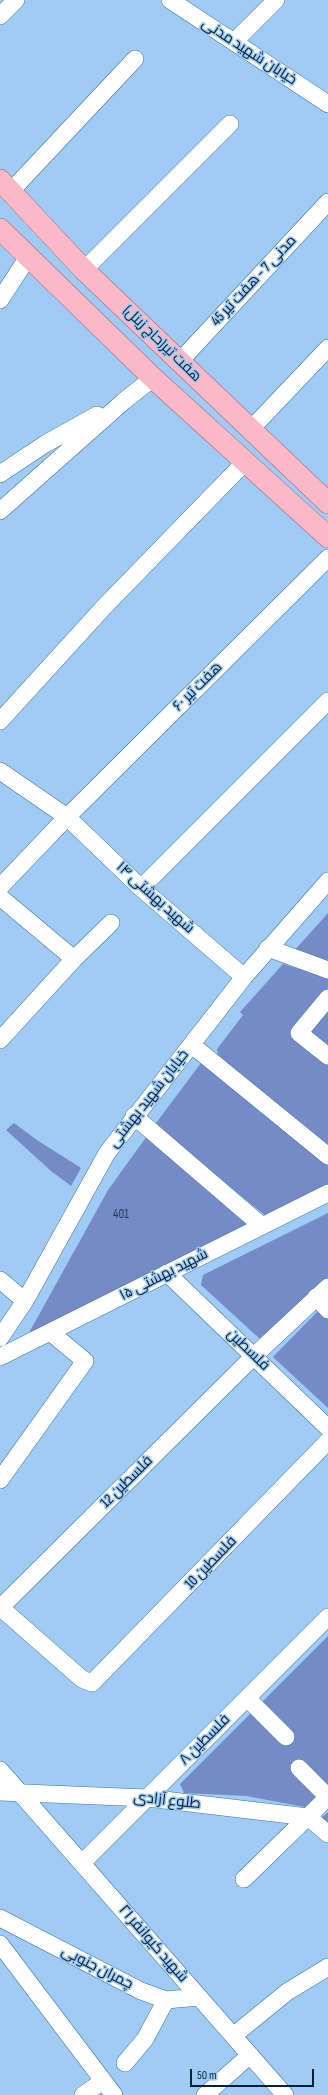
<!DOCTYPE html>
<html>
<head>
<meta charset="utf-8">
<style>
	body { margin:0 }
	#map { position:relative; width:328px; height:2095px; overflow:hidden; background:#9fcbf4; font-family:"Sofia Sans Condensed",sans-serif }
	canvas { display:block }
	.scale { position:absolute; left:190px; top:2069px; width:124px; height:18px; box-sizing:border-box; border:2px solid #0a2034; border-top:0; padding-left:5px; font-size:12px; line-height:14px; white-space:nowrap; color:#0a2034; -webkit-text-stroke:3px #9fcbf4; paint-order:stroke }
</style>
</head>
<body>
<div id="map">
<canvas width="328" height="2095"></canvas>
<div class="scale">50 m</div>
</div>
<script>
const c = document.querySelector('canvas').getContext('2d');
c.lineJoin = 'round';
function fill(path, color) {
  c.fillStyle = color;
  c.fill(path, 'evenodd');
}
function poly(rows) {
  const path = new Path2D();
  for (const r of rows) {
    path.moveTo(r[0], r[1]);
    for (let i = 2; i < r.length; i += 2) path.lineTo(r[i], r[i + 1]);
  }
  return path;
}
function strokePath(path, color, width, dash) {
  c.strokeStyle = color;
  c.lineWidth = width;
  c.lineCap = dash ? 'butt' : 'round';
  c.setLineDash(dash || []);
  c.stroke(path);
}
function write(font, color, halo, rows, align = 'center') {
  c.font = font + ' "Sofia Sans Condensed",Cairo,sans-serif';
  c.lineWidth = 3;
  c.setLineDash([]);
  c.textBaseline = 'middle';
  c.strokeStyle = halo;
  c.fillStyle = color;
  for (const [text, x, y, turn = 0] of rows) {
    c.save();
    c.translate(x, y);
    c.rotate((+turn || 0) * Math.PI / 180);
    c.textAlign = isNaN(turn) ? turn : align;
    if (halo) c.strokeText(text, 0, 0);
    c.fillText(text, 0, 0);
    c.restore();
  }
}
fill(poly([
	[328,913,328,964,293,952,302,942],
	[283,964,328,978,328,991,296,1030,328,1060,328,1147,218,1055,217,1049,243,1015,240,1012],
	[328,1010,328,1053,305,1035],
	[201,1063,328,1166,328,1190,272,1221,157,1128,156,1123],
	[14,1123,37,1140,81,1168,71,1186,51,1171,6,1130],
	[147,1136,256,1226,35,1337,30,1331,108,1190],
	[328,1213,328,1280,261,1340,201,1285,203,1275],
	[322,1307,328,1313,328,1408,273,1357],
	[328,1636,328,1784,305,1807,246,1796,184,1793,180,1784],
	[328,1812,328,1824,321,1818]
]), '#748bc7');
const minor = poly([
	[170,0,328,104],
	[0,16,16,0],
	[234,42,276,0],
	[11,191,135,59],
	[84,270,230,124],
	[0,300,28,257],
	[180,361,328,202],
	[251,429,328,348],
	[0,474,45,444,97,415],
	[0,511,124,401,153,378],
	[0,721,103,608,246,461],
	[0,771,67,817,141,888,244,977],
	[0,887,67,817,328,558],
	[141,888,328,701],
	[0,897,74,959,0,1040],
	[268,948,328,970],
	[74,959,111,923],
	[328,998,299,1033,328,1056],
	[192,1045,328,1156],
	[134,1116,262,1226],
	[167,1273,328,1428],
	[0,1280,25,1301],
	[316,1297,328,1310],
	[0,1338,25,1301,107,1153,244,977,328,881],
	[0,1357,328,1193],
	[0,1480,85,1361,50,1332],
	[0,1608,254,1356,328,1287],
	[1,1608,82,1679,92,1683,328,1441],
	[247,1698,286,1737],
	[299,1768,328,1797],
	[0,1770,285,2095],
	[0,1792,147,1798,308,1817,328,1834],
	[82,1863,328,1617],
	[244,1879,328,1797],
	[0,1918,141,1991,166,2000,199,1997],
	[0,1944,114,2095],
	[233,2036,287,1992,328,1967],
	[125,2063,145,2039,166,2000],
	[83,2095,103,2081],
	[205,2095,250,2055]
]);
const major = poly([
	[0,180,84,270,328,503],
	[0,229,153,378,328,537]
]);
strokePath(minor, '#3c71a1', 18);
strokePath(major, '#a5657c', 22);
strokePath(minor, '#fff', 17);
strokePath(major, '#fbb9c7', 21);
write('13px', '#243b59', null, [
	["401",121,1215]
]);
write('15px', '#0a2034', '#9fcbf4', [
	["خیابان شهید مدنی",249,52,33],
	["مدنی 7 - هفت تیر 45",254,281,-47],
	["هفت تیر(حاج زینل)",162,344,44],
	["هفت تیر ۶۰",198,687,-45],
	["شهید بهشتی ۱۴",155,898,42],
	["خیابان شهید بهشتی",149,1099,-52],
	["شهید بهشتی ۱۵",164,1275,-27],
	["فلسطین",248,1350,44],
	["فلسطین 12",127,1482,-45],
	["فلسطین 10",211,1563,-46],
	["فلسطین ۸",205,1740,-45],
	["طلوع آزادی",167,1801,6],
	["شهید کیوانفر ۲۱",153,1944,49],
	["چمران جنوبی",97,1968,27]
]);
</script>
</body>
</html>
